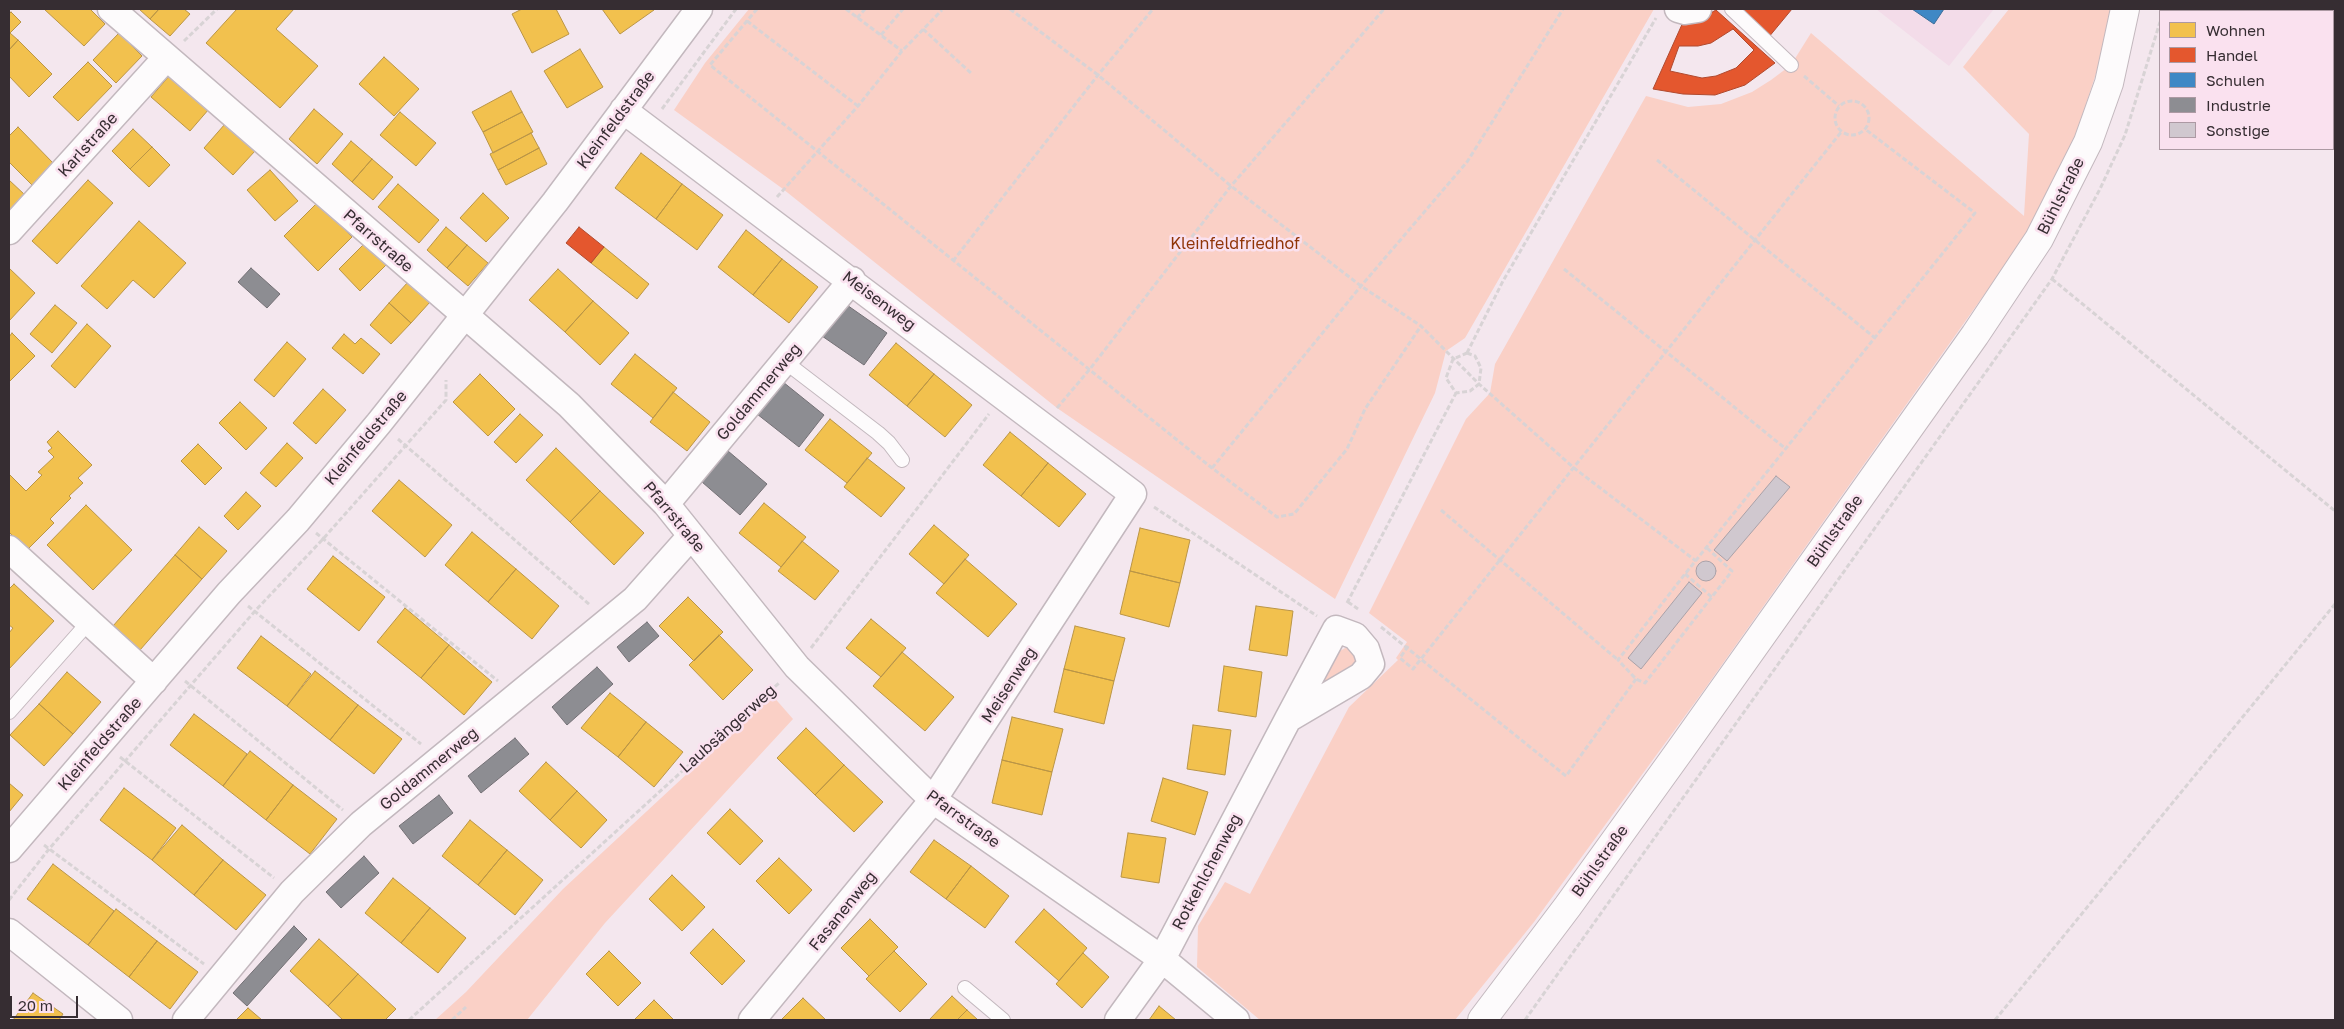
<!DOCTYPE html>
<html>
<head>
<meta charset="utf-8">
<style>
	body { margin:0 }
	#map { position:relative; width:2344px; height:1029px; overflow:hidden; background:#f4e7ee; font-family:"Golos Text",sans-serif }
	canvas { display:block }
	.frame { position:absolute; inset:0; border:10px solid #362d32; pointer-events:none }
	.legend { position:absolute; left:2159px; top:10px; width:175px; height:140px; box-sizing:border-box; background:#fae1ef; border:1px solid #ac99a3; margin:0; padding:6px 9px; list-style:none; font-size:15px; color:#362d32 }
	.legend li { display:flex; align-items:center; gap:10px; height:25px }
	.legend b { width:25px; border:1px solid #ac99a3 }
	.scale { position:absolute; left:10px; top:996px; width:68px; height:22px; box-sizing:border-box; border:2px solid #362d32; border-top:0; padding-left:6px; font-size:15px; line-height:18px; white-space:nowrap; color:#362d32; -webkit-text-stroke:4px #fae1ef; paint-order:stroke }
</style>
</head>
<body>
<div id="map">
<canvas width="2344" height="1029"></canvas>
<div class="frame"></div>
<ul class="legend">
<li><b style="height:14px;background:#f2c14e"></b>Wohnen</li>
<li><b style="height:14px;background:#e4572e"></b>Handel</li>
<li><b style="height:14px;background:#3f88c5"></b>Schulen</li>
<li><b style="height:14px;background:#8d8d92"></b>Industrie</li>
<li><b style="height:14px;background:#d0c8cf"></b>Sonstige</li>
</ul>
<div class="scale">20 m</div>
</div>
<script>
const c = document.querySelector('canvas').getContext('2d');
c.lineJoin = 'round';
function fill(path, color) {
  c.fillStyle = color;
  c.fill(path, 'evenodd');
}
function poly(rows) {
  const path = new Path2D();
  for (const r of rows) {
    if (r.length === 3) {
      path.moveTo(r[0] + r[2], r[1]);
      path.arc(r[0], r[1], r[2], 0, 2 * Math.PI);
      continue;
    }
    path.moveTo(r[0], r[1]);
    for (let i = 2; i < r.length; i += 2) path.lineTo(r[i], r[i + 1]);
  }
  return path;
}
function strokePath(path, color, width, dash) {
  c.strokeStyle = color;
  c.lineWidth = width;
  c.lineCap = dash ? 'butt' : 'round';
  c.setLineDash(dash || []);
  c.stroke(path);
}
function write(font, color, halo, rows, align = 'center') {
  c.font = font + ' "Golos Text",sans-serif';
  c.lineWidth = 5;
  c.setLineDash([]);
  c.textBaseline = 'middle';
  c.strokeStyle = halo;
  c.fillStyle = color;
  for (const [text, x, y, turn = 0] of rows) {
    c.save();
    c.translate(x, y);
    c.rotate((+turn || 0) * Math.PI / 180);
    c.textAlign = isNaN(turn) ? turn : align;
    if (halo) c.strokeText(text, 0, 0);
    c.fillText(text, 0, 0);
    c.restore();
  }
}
fill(poly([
	[1876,9,1994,9,1949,66]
]), '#f3dce9');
fill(poly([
	[749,9,1654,9,1465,338,1446,351,1435,393,1335,599,1057,408,783,189,674,110,705,63],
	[2009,9,2111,9,2103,52,2074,141,2037,220,1704,690,1534,922,1455,1020,1260,1020,1197,967,1198,926,1225,882,1250,894,1349,707,1398,660,1396,658,1407,642,1369,613,1466,419,1490,393,1495,364,1646,96,1688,107,1721,104,1752,92,1771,80,1791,65,1811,33,2024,216,2029,134,1963,67],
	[1349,646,1359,662,1324,683,1323,679,1338,652],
	[772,695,793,719,605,923,527,1020,435,1020,466,992,563,889]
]), '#fad0c6');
const homes = poly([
	[44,9,90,9,105,24,84,46,44,9],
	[139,9,159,9,150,19,139,9],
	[159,9,184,9,190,14,170,36,150,19,159,9],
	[237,9,294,9,276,29,318,66,280,108,206,43,237,9],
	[522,9,556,9,569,34,532,53,512,14,522,9],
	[602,9,653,9,654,10,620,34,602,9],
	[11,12,21,22,10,33,18,40,9,50,9,14,11,12],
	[119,33,142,56,116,83,93,60,119,33],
	[18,40,52,74,29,97,9,76,9,50,18,40],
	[580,49,603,87,567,108,544,71,580,49],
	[384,57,419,89,394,116,359,84,384,57],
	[88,62,112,86,78,121,53,97,88,62],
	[170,75,209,109,190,131,151,97,170,75],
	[511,91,522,112,483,132,472,112,511,91],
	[314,109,343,134,317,164,289,139,314,109],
	[400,112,436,143,416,166,380,135,400,112],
	[522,112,533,132,493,153,483,132,522,112],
	[225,124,255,151,233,175,204,148,225,124],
	[18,127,54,164,32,185,9,162,9,136,18,127],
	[133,129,152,147,130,169,112,151,133,129],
	[531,133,539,148,498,170,490,154,531,133],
	[351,141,372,159,352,182,332,164,351,141],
	[152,147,170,165,149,187,130,169,152,147],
	[539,148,547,164,506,185,498,170,539,148],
	[641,153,682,184,656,219,615,188,641,153],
	[372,159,393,177,373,200,352,182,372,159],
	[270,170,298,201,275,221,247,190,270,170],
	[9,180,25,195,9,212,9,180],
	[88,180,113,203,57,264,32,241,88,180],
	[398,184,439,220,419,243,378,207,398,184],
	[682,184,723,215,697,250,656,219,682,184],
	[483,193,509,218,486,242,460,218,483,193],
	[318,202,352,237,318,271,284,236,318,202],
	[139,221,186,263,154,298,133,280,107,309,81,286,139,221],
	[446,227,467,245,447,268,427,250,446,227],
	[746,230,782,259,753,295,718,267,746,230],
	[365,243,387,264,360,291,339,269,365,243],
	[467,245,488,263,468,286,447,268,467,245],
	[604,247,649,284,637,299,591,263,604,247],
	[782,259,818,287,789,323,753,295,782,259],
	[9,268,35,293,9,321,9,268],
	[558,269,593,301,565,332,529,300,558,269],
	[408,282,430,302,411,323,389,303,408,282],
	[593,301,629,333,600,365,565,332,593,301],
	[389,303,411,323,391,344,370,325,389,303],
	[55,305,77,323,52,353,30,334,55,305],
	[87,324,111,346,75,388,51,366,87,324],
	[12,333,35,356,9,382,9,337,12,333],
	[344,334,355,344,361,338,380,354,363,374,332,348,344,334],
	[287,342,306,359,274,397,254,380,287,342],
	[896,343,934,374,907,406,869,375,896,343],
	[635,354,677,388,653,418,611,384,635,354],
	[480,374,515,409,488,436,453,402,480,374],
	[934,374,972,405,945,437,907,406,934,374],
	[323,389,346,410,316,444,293,423,323,389],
	[673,392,710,422,687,451,650,422,673,392],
	[240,402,267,428,246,450,219,423,240,402],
	[520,414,543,435,516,463,494,442,520,414],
	[830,419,872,453,847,483,805,450,830,419],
	[58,431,92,465,78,478,83,483,69,496,71,498,50,519,54,523,27,550,9,532,9,474,26,491,42,475,38,472,54,457,48,451,52,448,47,442,58,431],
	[1010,432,1048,463,1021,496,983,465,1010,432],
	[287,443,303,458,276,487,260,473,287,443],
	[198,444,222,468,205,485,181,461,198,444],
	[556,448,600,491,570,522,526,480,556,448],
	[867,458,905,488,881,517,844,487,867,458],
	[1048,463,1086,494,1059,527,1021,496,1048,463],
	[399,480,452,525,425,557,372,511,399,480],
	[600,491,644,533,614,565,570,522,600,491],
	[246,492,261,506,238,530,224,516,246,492],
	[764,503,806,537,781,567,739,533,764,503],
	[86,505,132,550,93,590,47,545,86,505],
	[934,525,969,555,944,584,909,554,934,525],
	[199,527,227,551,202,579,175,555,199,527],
	[1140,528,1190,540,1180,583,1130,571,1140,528],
	[472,532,516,569,488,602,445,565,472,532],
	[802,541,839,571,815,600,778,571,802,541],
	[175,555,202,579,140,650,113,626,175,555],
	[333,556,385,597,359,631,307,589,333,556],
	[965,559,1017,604,988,637,936,593,965,559],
	[516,569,559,606,532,639,488,602,516,569],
	[1130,571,1180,583,1169,627,1120,614,1130,571],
	[14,584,54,621,9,669,9,633,13,628,9,625,9,589,14,584],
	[688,597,723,632,694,661,659,626,688,597],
	[1256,606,1293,611,1287,656,1249,650,1256,606],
	[405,608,449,645,421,678,377,642,405,608],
	[871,619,906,648,881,677,846,648,871,619],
	[1075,626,1125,638,1114,681,1064,669,1075,626],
	[719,635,753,670,723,700,689,665,719,635],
	[261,636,311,674,287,706,237,668,261,636],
	[449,645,492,682,464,715,421,678,449,645],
	[902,652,954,697,925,731,873,686,902,652],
	[1224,666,1262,672,1256,717,1218,711,1224,666],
	[1064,669,1114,681,1104,724,1054,712,1064,669],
	[315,671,358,705,330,740,287,706,315,671],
	[67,672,101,702,73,734,39,704,67,672],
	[610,693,646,722,618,757,581,728,610,693],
	[39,704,73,734,44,766,10,735,39,704],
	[358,705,402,739,374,774,330,740,358,705],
	[194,714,247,754,223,786,170,745,194,714],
	[1012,717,1063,729,1052,772,1002,760,1012,717],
	[646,722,683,752,654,787,618,757,646,722],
	[1193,725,1231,730,1225,775,1187,769,1193,725],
	[806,728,844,765,815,795,777,758,806,728],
	[250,751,293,785,266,820,223,786,250,751],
	[1002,760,1052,772,1042,815,992,803,1002,760],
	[546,762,577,791,550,820,519,791,546,762],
	[844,765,883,802,854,832,815,795,844,765],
	[1163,778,1208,792,1195,835,1151,821,1163,778],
	[9,783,23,795,9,812,9,783],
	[293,785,337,819,310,854,266,820,293,785],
	[124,788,176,828,152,860,100,820,124,788],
	[577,791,607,820,581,848,550,820,577,791],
	[730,809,763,841,740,865,707,833,730,809],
	[470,820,507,850,478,885,442,856,470,820],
	[182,825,223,860,194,895,152,860,182,825],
	[1128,833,1166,838,1159,883,1121,877,1128,833],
	[934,840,971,866,946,899,910,872,934,840],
	[507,850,543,880,515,915,478,885,507,850],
	[779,858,812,890,789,914,756,881,779,858],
	[223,860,266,895,236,930,194,895,223,860],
	[53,864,114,911,88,945,27,899,53,864],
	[971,866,1009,896,985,928,946,899,971,866],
	[672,875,705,907,682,931,649,899,672,875],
	[393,878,430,908,401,943,365,913,393,878],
	[430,908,466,938,438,973,401,943,430,908],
	[116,909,157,941,129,977,88,945,116,909],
	[1044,909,1087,948,1059,981,1015,942,1044,909],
	[870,919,898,947,869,976,841,948,870,919],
	[713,929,745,961,722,985,690,953,713,929],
	[319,939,358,974,328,1006,290,971,319,939],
	[157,941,198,972,170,1009,129,977,157,941],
	[609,951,641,983,618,1006,586,974,609,951],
	[894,951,927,984,900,1012,866,979,894,951],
	[1083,953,1109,977,1082,1008,1056,984,1083,953],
	[358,974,396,1009,385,1020,343,1020,328,1006,358,974],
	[33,993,63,1014,59,1020,13,1020,33,993],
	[952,996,967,1010,957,1020,929,1020,952,996],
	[803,998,826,1020,781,1020,803,998],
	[654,1000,674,1020,634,1020,654,1000],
	[1159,1006,1176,1020,1149,1020,1159,1006],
	[248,1008,262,1020,236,1020,248,1008],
	[967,1010,978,1020,957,1020,967,1010]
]);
fill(homes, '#f2c14e');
strokePath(homes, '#ba9546', 1);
const shops = poly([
	[1736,9,1792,9,1768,38,1736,9],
	[1716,10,1775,63,1745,85,1715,95,1683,94,1653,89,1684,20,1707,15,1716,10],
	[1733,29,1754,50,1736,68,1716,76,1702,78,1670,71,1679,46,1698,46,1711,43,1733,29],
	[579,227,604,247,591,263,566,243,579,227]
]);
fill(shops, '#e4572e');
strokePath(shops, '#b04a2f', 1);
const schools = poly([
	[1912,9,1944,9,1934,24,1912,9]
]);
fill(schools, '#3f88c5');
strokePath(schools, '#3c6d99', 1);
const industry = poly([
	[251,268,280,294,267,308,238,282,251,268],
	[844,303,887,333,864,365,822,336,844,303],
	[783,382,824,415,799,447,757,414,783,382],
	[728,451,767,484,740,515,702,482,728,451],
	[647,622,659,636,629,662,617,647,647,622],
	[597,667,613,684,567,725,552,707,597,667],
	[515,738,529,754,481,793,468,776,515,738],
	[439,795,453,813,413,844,399,826,439,795],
	[364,856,379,873,341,908,326,892,364,856],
	[294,926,307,939,247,1006,233,993,294,926]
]);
fill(industry, '#8d8d92');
strokePath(industry, '#737075', 1);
const building = poly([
	[1776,476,1790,487,1727,561,1714,550,1776,476],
	[1706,571,10],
	[1689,582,1702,593,1641,669,1628,658,1689,582]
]);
fill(building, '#d0c8cf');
strokePath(building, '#aaa2a9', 1);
const service = poly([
	[1732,9,1791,65],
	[784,361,878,433,889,443,902,460],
	[9,712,88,623],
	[965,988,1003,1020]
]);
const minor = poly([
	[111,9,569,405,666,504,797,667,933,800,1162,959,1236,1020],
	[1678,9,1685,11,1698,9],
	[623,110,1133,494,933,800,752,1020],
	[9,231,166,58],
	[666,504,852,280],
	[9,549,154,681],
	[9,849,229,593,298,520,379,423,555,202,699,9],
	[9,932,119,1020],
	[186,1020,292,892,361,824,635,599,691,536],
	[1118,1020,1162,959,1288,719,1336,629,1355,636,1366,649,1371,664,1361,676,1288,719]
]);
const secondary = poly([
	[1482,1020,1568,906,1681,749,1975,335,2039,239,2088,142,2109,83,2125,9]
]);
strokePath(service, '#c3b8be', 16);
strokePath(minor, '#c3b8be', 29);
strokePath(secondary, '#c3b8be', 30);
strokePath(poly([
	[757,9,710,65,1212,468,1277,517,1294,514,1347,449,1365,409,1421,326],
	[846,9,902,51],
	[1010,9,1098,75,1231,186,1361,286,1421,326,1479,384,1574,468,1696,561],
	[2162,11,2162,9],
	[857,18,865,9],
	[747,21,858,106],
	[923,29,972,74],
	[881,35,903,9],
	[184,41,217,9],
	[1804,76,1839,106],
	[1852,118,17],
	[662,109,736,9],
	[1657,160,1875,338],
	[777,197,858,106,902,51,942,10],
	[953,261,1098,75,1153,9],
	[1564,269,1786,449],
	[2052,279,2335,511],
	[1467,353,1503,281,1656,18],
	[1467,353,1475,356,1481,368,1479,384,1470,391,1456,393,1446,378,1453,359,1467,353],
	[1057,408,1090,369,1231,186,1384,9],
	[398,439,590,605],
	[1212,468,1361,286,1467,162,1563,9],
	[1154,507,1317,616],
	[1441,510,1618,660],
	[316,533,498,681],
	[1707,548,1732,571,1645,683,1636,679,1618,660,1685,574,1975,213,1865,129],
	[1685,574,1713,598],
	[1348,602,1358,609],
	[1347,603,1456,393],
	[248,606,421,744],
	[1381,627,1566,776,1636,679],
	[1408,646,1400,658,1413,669,1842,131],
	[811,648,989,414],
	[185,681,343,810],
	[120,757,274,878],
	[44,845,204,964],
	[9,900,49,849,255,611,323,539,446,400,446,380],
	[409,1020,780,682],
	[452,1020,466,1007],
	[1525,1020,2052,279,2100,189,2125,135,2160,22],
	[1995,1020,2335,604]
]), '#d8d3d5', 3, [5, 2.5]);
strokePath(service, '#fdfbfc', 14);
strokePath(minor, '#fdfbfc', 26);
strokePath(secondary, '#fdfbfc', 28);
write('16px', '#362d32', '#fae1ef', [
	["Kleinfeldstraße",616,120,-53],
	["Karlstraße",88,145,-48],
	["Bühlstraße",2061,196,-63],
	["Pfarrstraße",378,241,41],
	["Meisenweg",879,301,37],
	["Goldammerweg",759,392,-50],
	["Kleinfeldstraße",366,438,-50],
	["Pfarrstraße",674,517,50],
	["Bühlstraße",1835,531,-55],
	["Meisenweg",1009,685,-57],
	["Laubsängerweg",728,729,-42],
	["Kleinfeldstraße",100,744,-49],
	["Goldammerweg",429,769,-39],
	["Pfarrstraße",963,819,36],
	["Bühlstraße",1600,861,-54],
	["Rotkehlchenweg",1207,872,-62],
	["Fasanenweg",843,911,-51]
]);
write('16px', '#903407', '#fae1ef', [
	["Kleinfeldfriedhof",1235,244]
]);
</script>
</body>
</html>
